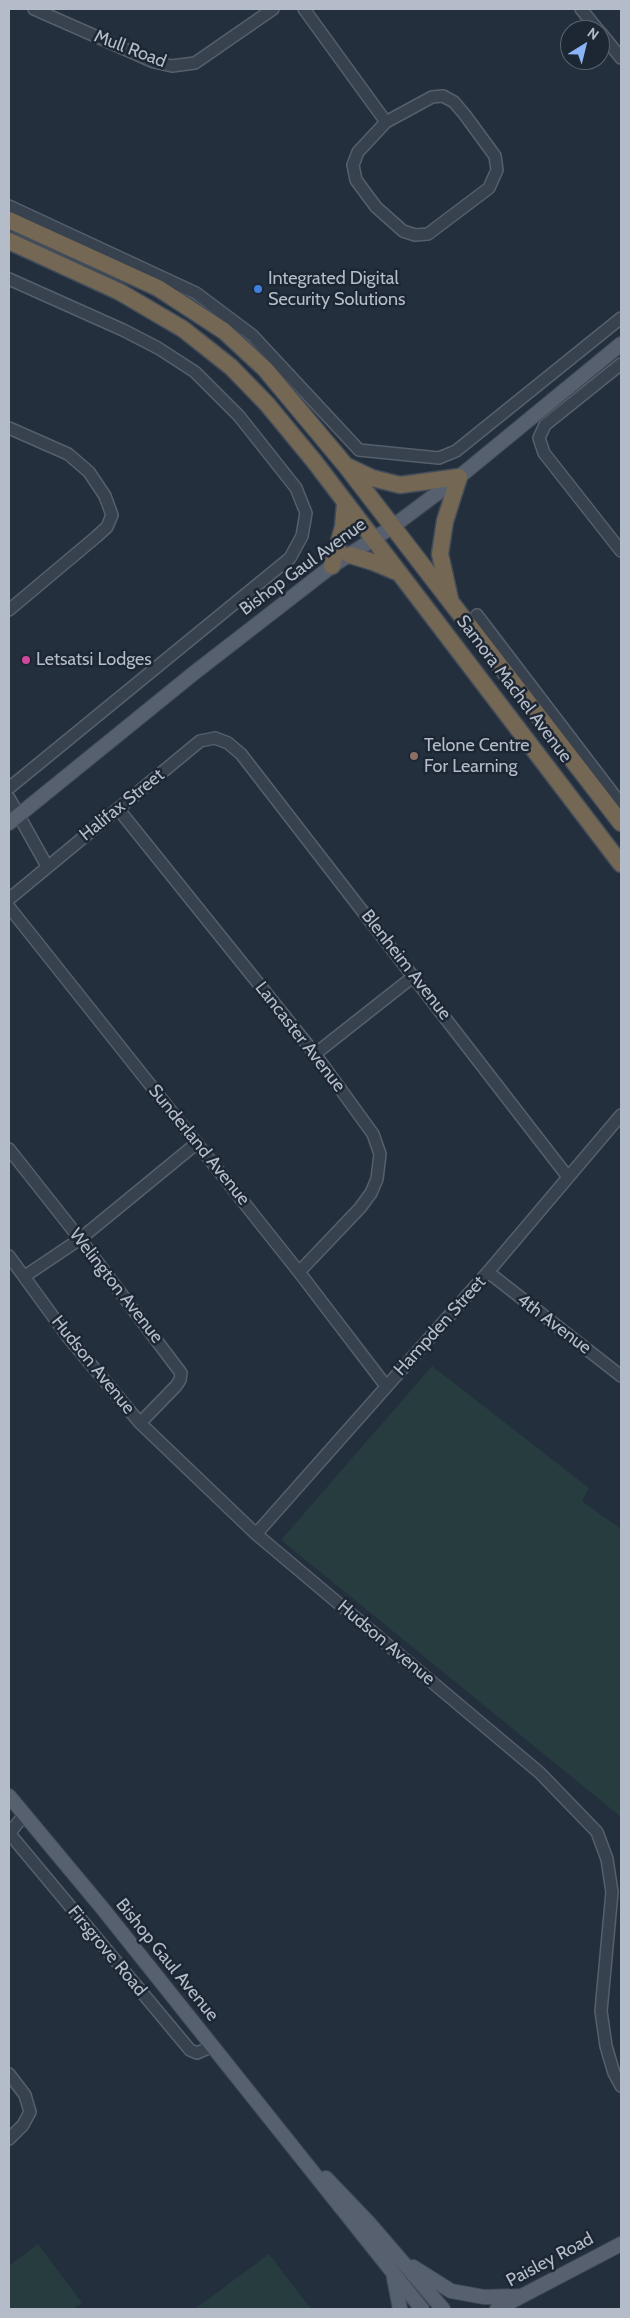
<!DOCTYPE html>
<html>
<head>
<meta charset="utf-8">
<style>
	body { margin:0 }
	#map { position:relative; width:630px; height:2318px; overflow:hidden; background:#242f3e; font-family:Cabin,sans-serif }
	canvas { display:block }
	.frame { position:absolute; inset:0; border:10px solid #b4bcc9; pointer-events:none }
	.north { position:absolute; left:560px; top:20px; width:50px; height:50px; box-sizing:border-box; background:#1d2633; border:1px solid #59626f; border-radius:50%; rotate:36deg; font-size:14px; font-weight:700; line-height:20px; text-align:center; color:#b4bcc9 }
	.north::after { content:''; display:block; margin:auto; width:18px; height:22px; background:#8ab4f8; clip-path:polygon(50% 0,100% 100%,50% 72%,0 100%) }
</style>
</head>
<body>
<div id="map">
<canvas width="630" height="2318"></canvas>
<div class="frame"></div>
<div class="north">N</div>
</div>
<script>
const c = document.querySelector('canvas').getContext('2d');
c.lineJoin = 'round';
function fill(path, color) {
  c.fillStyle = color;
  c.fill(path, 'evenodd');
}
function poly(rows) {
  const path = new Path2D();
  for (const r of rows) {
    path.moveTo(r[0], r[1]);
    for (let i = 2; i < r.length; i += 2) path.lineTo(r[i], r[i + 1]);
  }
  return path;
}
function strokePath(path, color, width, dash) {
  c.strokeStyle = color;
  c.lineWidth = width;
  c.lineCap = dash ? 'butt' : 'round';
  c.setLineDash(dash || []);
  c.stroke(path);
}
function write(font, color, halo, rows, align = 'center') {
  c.font = font + ' Cabin,sans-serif';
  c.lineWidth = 5;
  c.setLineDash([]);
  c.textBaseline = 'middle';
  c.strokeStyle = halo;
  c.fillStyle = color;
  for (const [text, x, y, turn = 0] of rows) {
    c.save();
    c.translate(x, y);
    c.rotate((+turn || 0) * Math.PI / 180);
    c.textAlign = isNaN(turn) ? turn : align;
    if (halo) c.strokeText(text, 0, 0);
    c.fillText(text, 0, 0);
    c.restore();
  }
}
fill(poly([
	[432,1366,589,1488,582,1501,621,1529,621,1817,281,1540],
	[38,2244,82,2303,73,2309,9,2309,9,2266],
	[269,2254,311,2309,195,2309]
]), '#263c3f');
const minor = poly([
	[34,9,154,62,172,66,195,63,273,9],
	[304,9,386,122],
	[581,9,598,30],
	[600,32,621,58],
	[443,96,454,102,465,115,495,156,497,170,489,188,428,234,415,235,403,231,376,207,356,180,353,165,358,152,386,122,432,97,443,96],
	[9,206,196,293,252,335,359,450,439,458,456,451,621,318],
	[9,279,123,330,158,348,195,372,239,416,296,488,306,513,302,536,290,558,9,788],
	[621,364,545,425,539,438,544,453,621,551],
	[9,428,68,454,89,472,105,496,112,515,107,527,96,537,9,610],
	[477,615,621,804],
	[9,798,47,866],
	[119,810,315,1054,373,1134,380,1154,377,1179,371,1193,360,1208,299,1272],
	[9,899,200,741,215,738,228,743,241,754,568,1177],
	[9,907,299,1272,386,1386],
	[315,1054,414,976],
	[9,1149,80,1239,181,1373,180,1380,176,1386,140,1423],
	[9,1256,68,1337,140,1423,256,1534,540,1773,597,1832,607,1859,612,1892,601,2011,606,2046,614,2073,621,2086],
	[488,1272,621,1376],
	[25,1276,80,1239,197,1143],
	[256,1534,488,1272,621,1115],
	[9,1833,190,2050,197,2053,213,2046],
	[9,1834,24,1815],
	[9,2074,25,2095,30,2112,23,2125,9,2139]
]);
const major = poly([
	[9,823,194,673,332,566,392,527,459,477,621,344],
	[9,1796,103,1909,422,2309],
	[326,2178,369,2223,443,2309],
	[413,2267,451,2291,484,2297,521,2296],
	[394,2278,400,2309],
	[497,2309,621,2244]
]);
const highway = poly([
	[9,220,158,288,224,331,265,369,346,466,621,823],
	[9,241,120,292,183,329,231,367,267,404,314,461,621,864],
	[349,467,372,478,400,485,459,477,445,521,440,554,450,599],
	[350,555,373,562,399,573],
	[332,566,343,527,345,504]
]);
strokePath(minor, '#565f6c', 14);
strokePath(major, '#414a57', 16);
strokePath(highway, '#434c59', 19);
strokePath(minor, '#38414e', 11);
strokePath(major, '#56606e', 14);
strokePath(highway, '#746855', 16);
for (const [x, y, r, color] of [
	[258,289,5,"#3f7fe0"],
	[26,660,5,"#d1479c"],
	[414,756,5,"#8d6e63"]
]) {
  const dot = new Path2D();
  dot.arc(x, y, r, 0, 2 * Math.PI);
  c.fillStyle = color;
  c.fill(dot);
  strokePath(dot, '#1d2633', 2);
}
write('18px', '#b4bcc9', '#1d2633', [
	["Mull Road",130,49,21],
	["Bishop Gaul Avenue",303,567,-36],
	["Samora Machel Avenue",514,689,53],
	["Halifax Street",122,805,-39],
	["Blenheim Avenue",406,965,52],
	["Lancaster Avenue",300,1037,52],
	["Sunderland Avenue",199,1145,51],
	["Welington Avenue",116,1286,52],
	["4th Avenue",554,1324,37],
	["Hampden Street",440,1326,-48],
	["Hudson Avenue",93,1365,51],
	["Hudson Avenue",386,1643,40],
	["Firsgrove Road",107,1951,50],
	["Bishop Gaul Avenue",167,1960,51],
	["Paisley Road",550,2260,-28]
]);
write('18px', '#b4bcc9', '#1d2633', [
	["Integrated Digital",268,279],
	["Security Solutions",268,300],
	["Letsatsi Lodges",36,660],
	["Telone Centre",424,746],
	["For Learning",424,767]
], 'left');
</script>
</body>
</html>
